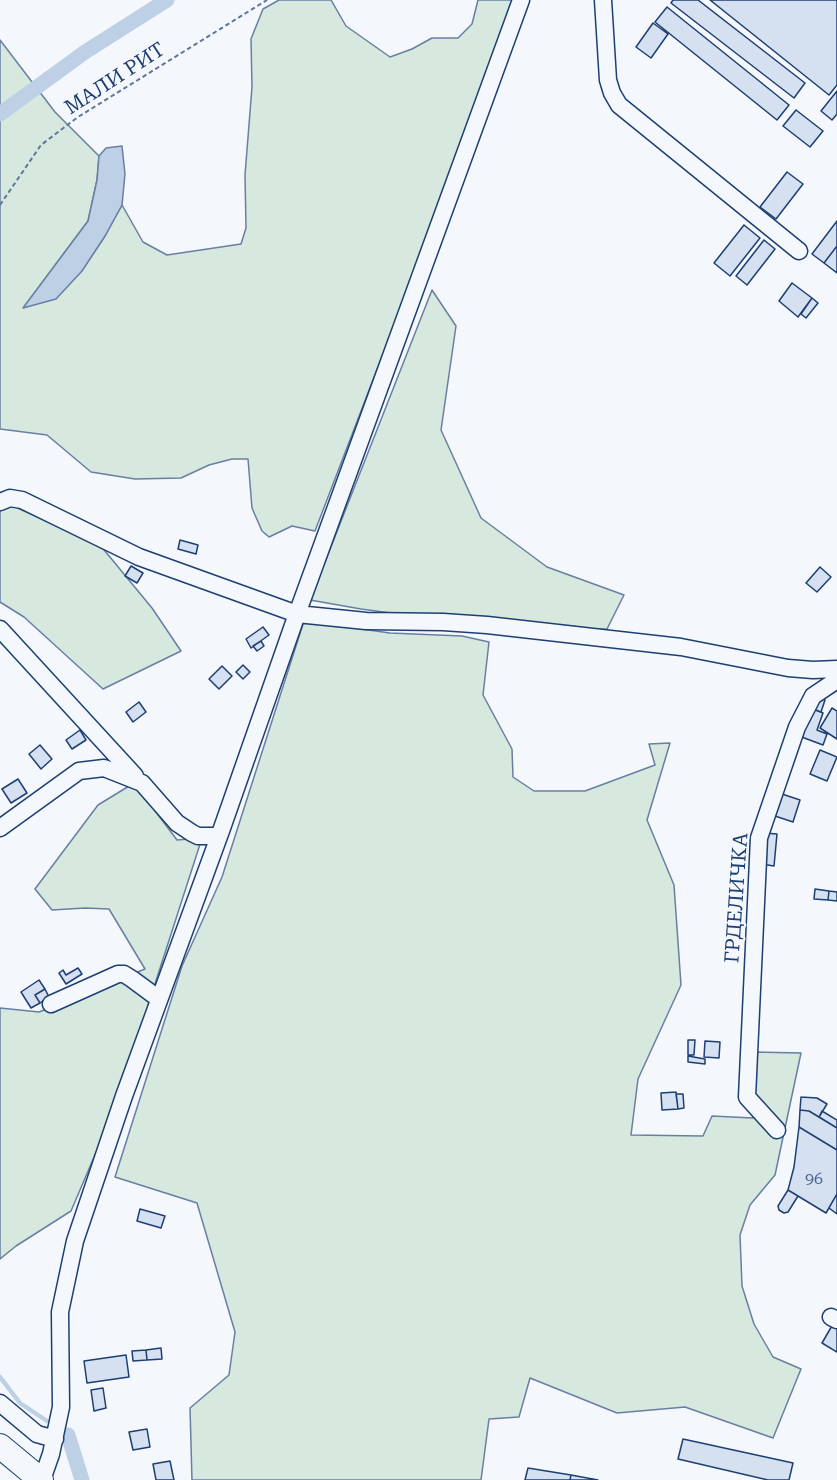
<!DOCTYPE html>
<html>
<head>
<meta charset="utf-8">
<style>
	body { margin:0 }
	canvas { display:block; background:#f4f7fb }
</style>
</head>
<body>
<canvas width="837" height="1480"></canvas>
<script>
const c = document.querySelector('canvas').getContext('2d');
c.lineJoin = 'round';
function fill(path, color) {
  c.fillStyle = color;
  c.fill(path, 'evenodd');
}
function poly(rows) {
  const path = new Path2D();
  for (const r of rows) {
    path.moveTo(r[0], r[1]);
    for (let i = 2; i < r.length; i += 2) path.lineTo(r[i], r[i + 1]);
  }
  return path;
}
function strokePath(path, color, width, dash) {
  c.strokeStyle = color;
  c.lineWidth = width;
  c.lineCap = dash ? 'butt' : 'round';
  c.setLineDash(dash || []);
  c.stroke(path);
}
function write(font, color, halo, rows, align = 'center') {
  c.font = font + ' "Roboto Serif",serif';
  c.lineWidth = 4.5;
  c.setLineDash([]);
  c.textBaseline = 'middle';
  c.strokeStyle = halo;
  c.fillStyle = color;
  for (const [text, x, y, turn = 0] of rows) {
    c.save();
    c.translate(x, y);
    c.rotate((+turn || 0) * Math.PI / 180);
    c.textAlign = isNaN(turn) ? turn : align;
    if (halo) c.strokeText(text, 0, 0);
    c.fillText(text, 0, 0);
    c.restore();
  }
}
const green = poly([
	[279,0,331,0,346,26,390,57,412,49,432,38,458,38,472,24,478,0,512,0,447,187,315,531,292,526,269,537,262,531,252,508,248,459,232,459,209,465,181,478,135,479,91,472,47,435,0,429,0,40,55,112,99,156,97,180,88,221,24,307,56,298,82,270,105,236,122,205,143,242,167,255,241,244,246,228,245,175,252,87,251,39,263,9,279,0],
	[432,290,456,326,441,430,481,518,547,567,624,595,607,629,516,630,361,609,310,600,432,290],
	[13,506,100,545,152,608,181,651,103,689,24,617,0,602,0,511,13,506],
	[304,621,390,633,462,636,489,642,483,695,512,749,513,777,534,791,585,791,655,765,649,744,670,743,647,820,674,885,681,985,638,1079,631,1135,703,1136,712,1116,753,1118,753,1052,801,1053,775,1175,750,1205,740,1235,742,1286,754,1324,773,1357,801,1369,773,1438,685,1407,617,1413,530,1378,519,1417,489,1419,481,1480,192,1480,190,1408,229,1375,235,1332,197,1203,115,1177,182,966,222,877,304,621],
	[134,783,177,840,202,838,115,1108,71,1211,16,1246,0,1259,0,1008,39,1012,145,969,109,909,85,908,52,910,35,889,98,805,134,783]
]);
fill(green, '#d7e8df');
strokePath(green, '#687fa3', 1.5);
const water = poly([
	[122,146,125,174,122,205,105,236,82,271,56,299,23,308,88,221,97,180,99,156,106,148,122,146]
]);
fill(water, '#bed0e5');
strokePath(water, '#687fa3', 1.5);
strokePath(poly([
	[0,1377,20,1403,47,1421]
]), '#bed0e5', 4.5);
strokePath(poly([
	[0,114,85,52,167,0],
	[68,1435,82,1480]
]), '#bed0e5', 15);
const building = poly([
	[673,0,698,0,805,83,794,98,671,3,673,0],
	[710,0,837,0,837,85,829,95,710,0],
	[667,7,789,105,777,120,655,22,667,7],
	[653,23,668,34,651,58,636,47,653,23],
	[837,91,837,114,832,120,821,111,837,91],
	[796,110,823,131,810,147,783,126,796,110],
	[787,172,803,184,776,219,760,207,787,172],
	[837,221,837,246,824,263,812,254,837,221],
	[744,225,760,238,730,276,714,263,744,225],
	[764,240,775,249,747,285,736,276,764,240],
	[837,246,837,273,824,263,837,246],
	[792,283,812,298,798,317,779,301,792,283],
	[812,298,818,303,806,318,801,314,812,298],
	[180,540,198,545,196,554,178,549,180,540],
	[131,566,143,573,137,583,125,576,131,566],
	[820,567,831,577,817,592,806,583,820,567],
	[263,627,269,635,251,648,246,639,263,627],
	[261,641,264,646,257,651,253,646,261,641],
	[243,665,250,672,243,679,236,672,243,665],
	[222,666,232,676,219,689,209,679,222,666],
	[818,697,825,700,821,712,813,709,818,697],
	[139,702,146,712,133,722,126,712,139,702],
	[810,708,823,713,817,730,827,734,823,745,799,736,810,708],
	[832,708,837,711,837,739,820,728,832,708],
	[80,730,86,740,72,749,66,740,80,730],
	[40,745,52,759,41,769,29,754,40,745],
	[820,750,837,757,827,781,810,774,820,750],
	[18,779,27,793,11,803,2,789,18,779],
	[782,794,800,800,793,822,775,816,782,794],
	[764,833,777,834,774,866,761,864,764,833],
	[815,889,829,891,828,900,814,899,815,889],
	[829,891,837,892,837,901,828,900,829,891],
	[78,968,82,974,66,984,59,973,63,970,66,975,78,968],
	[39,980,45,989,35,995,40,1003,31,1008,21,992,39,980],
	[45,989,49,997,40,1003,35,995,45,989],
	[688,1040,695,1040,694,1055,688,1055,688,1040],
	[705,1041,720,1042,719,1058,704,1057,705,1041],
	[688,1056,705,1059,705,1064,688,1062,688,1056],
	[676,1092,678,1109,662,1110,661,1093,676,1092],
	[676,1094,683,1094,684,1108,678,1109,676,1094],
	[801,1097,817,1098,827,1104,819,1117,809,1111,800,1110,801,1097],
	[800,1110,809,1111,837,1128,837,1150,799,1127,800,1110],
	[822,1111,837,1120,837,1128,819,1117,822,1111],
	[799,1127,837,1150,837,1194,826,1213,788,1190,794,1167,799,1127],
	[788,1190,798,1196,788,1212,784,1213,779,1210,778,1206,788,1190],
	[837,1194,837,1214,829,1208,837,1194],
	[140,1209,165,1216,161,1228,137,1221,140,1209],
	[833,1324,837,1326,837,1352,822,1343,833,1324],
	[161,1348,162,1359,147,1360,146,1350,161,1348],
	[146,1350,147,1360,133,1361,132,1351,146,1350],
	[126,1355,129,1377,87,1383,84,1361,126,1355],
	[103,1388,106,1408,94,1411,91,1390,103,1388],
	[147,1429,150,1447,133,1450,129,1432,147,1429],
	[683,1439,793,1463,789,1480,768,1480,678,1459,683,1439],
	[170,1461,174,1480,156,1480,153,1464,170,1461],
	[528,1468,571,1475,570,1480,525,1480,528,1468],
	[571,1475,598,1480,570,1480,571,1475]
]);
fill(building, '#d5e0f0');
strokePath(building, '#1d3f73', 1.5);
const minor = poly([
	[603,0,608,80,612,93,619,105,799,251],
	[0,502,10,498,22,500,139,557,297,614,521,0],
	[0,629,135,776],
	[0,828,79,771,104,768,142,783,177,823,192,833,198,836,219,836],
	[51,1004,118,974,124,974,132,979,159,999],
	[777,1130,747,1097,759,838,797,727,813,696,837,680],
	[831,1317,837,1320],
	[0,1403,37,1434,55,1439],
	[44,1474,51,1454,61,1407,60,1312,75,1241,124,1096,221,831,297,614,366,621,443,622,487,625,681,647,788,668,813,670,837,669]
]);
const highway = poly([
	[0,1446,41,1480]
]);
strokePath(minor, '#1d3f73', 19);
strokePath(highway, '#1d3f73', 26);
strokePath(poly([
	[0,205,41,145,78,117,267,0]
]), '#5e769c', 2, [4.5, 3]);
strokePath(minor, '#f4f7fb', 16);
strokePath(highway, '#f4f7fb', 24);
write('16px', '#4b6792', null, [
	["96",814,1179]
]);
write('20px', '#1d3f73', '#f4f7fb', [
	["МАЛИ РИТ",115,79,-33],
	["ГРДЕЛИЧКА",737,898,-86]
]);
</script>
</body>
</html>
